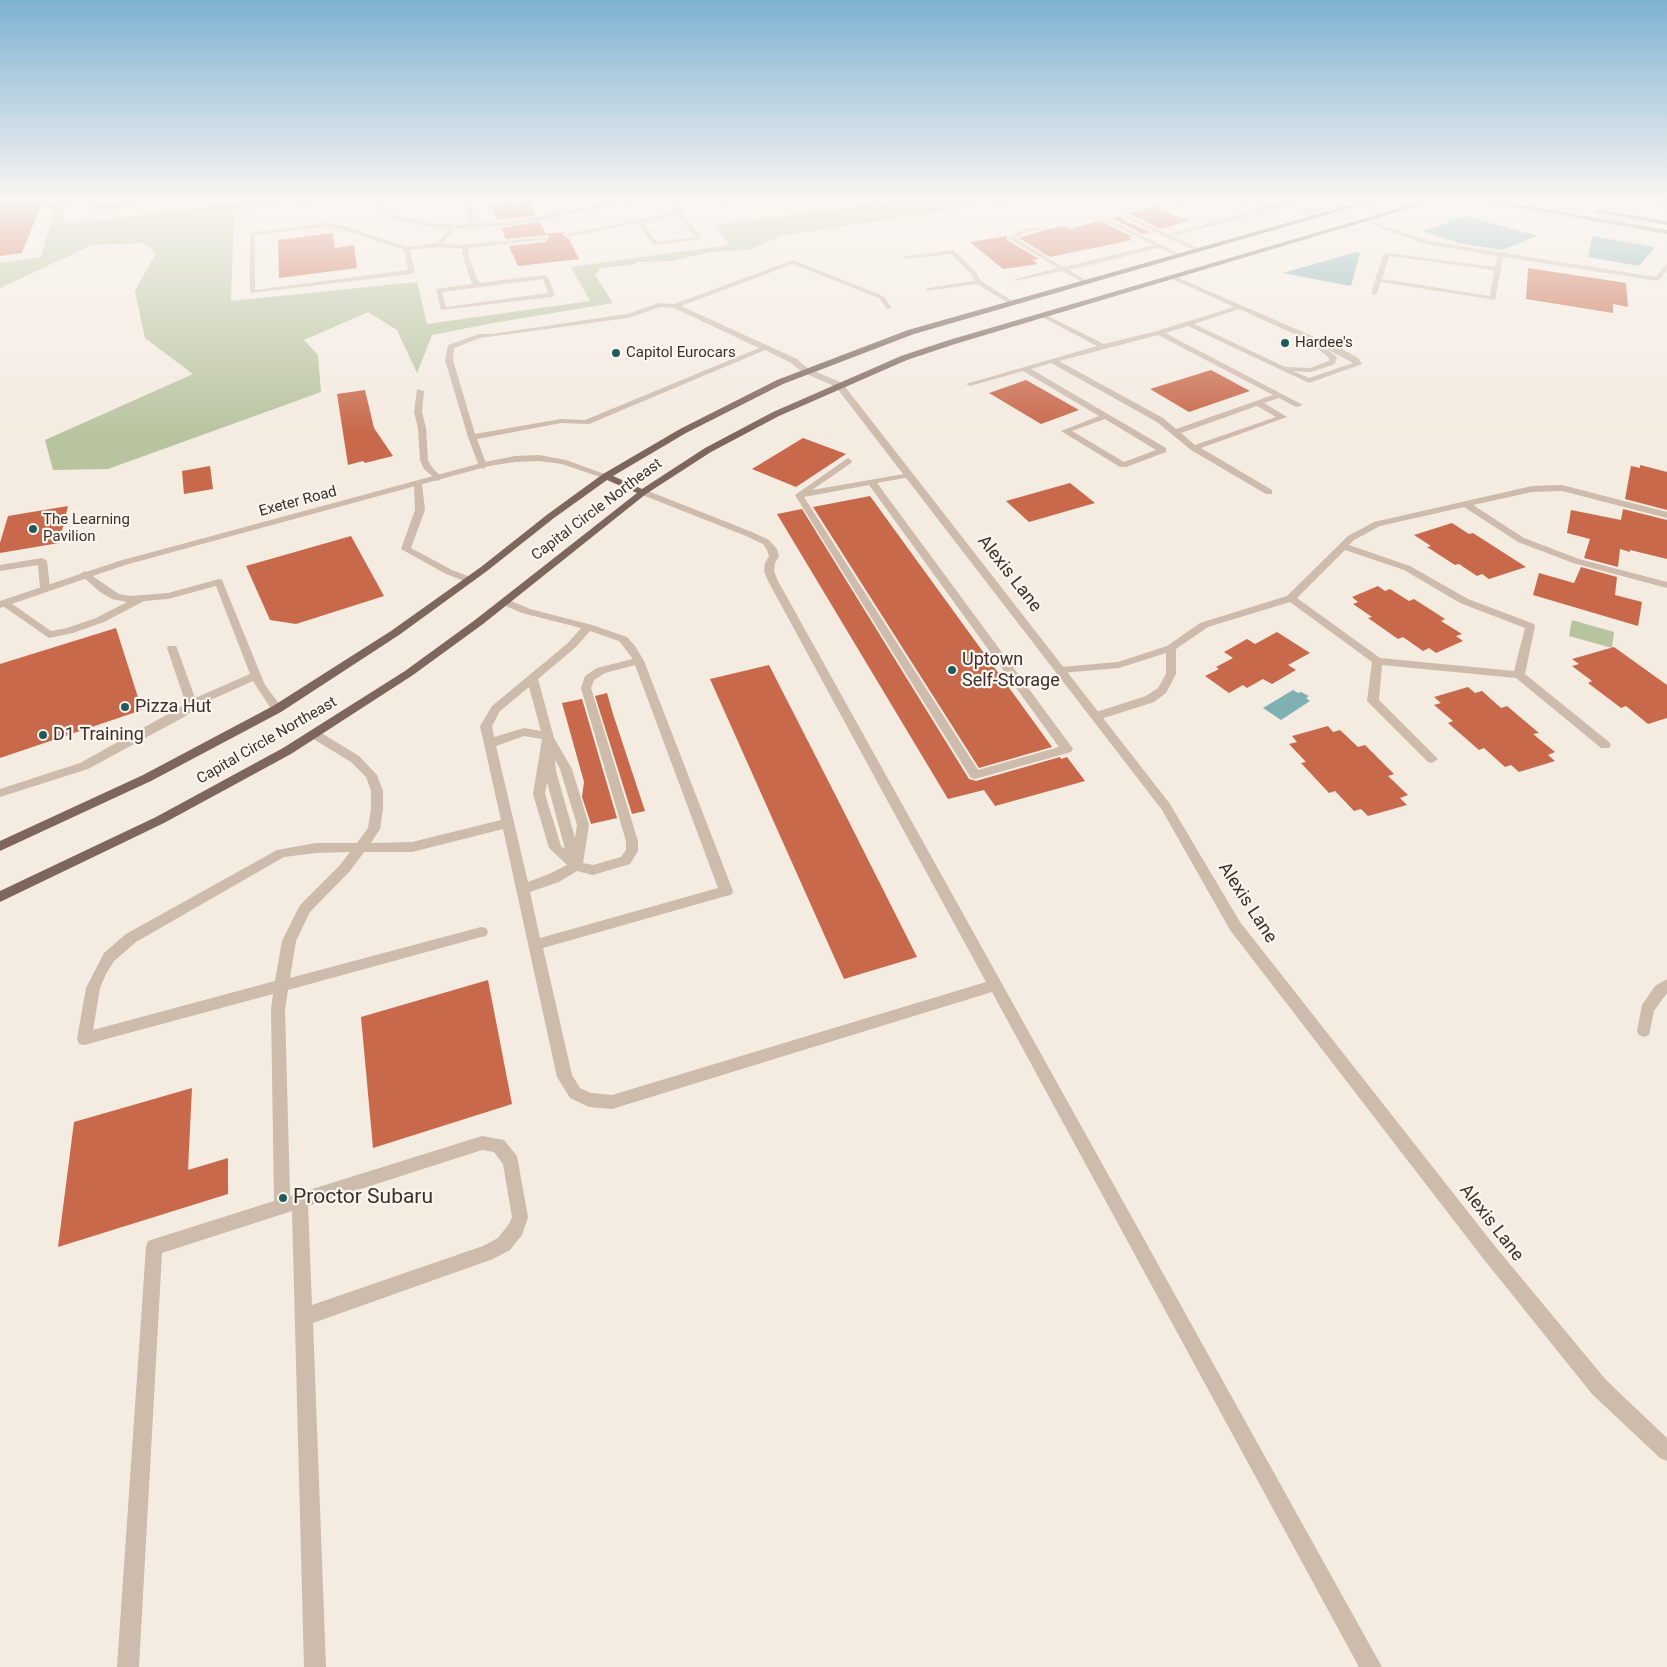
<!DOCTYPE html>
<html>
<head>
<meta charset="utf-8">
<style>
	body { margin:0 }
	canvas { display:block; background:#f4ebe1 }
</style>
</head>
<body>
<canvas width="1667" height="1667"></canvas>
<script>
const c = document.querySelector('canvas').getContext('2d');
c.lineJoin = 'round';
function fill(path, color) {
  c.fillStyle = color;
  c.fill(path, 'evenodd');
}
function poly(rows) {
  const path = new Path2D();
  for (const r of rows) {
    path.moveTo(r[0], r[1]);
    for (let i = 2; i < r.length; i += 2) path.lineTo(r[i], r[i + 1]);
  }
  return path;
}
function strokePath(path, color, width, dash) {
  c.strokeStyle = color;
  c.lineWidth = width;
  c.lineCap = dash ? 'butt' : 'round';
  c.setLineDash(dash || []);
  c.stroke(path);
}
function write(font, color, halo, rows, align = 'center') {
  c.font = font + ' Roboto,sans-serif';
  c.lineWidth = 4.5;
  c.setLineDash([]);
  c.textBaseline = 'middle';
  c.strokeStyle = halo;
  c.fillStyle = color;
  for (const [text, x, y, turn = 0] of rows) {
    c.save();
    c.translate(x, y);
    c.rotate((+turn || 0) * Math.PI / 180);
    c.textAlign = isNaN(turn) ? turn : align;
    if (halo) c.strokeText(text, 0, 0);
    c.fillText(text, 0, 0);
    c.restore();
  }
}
fill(poly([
	[57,200,68,200,64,207,65,223,96,221,265,200,320,200,234,212,231,301,417,282,427,324,590,301,571,267,730,245,714,225,913,200,1013,200,781,236,749,250,710,252,671,261,637,262,632,265,600,268,595,275,613,303,493,323,432,335,417,373,397,330,368,312,304,340,318,355,321,392,108,469,53,470,45,440,193,374,145,338,135,291,156,253,143,243,92,245,0,288,0,263,41,257],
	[1572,620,1614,632,1612,648,1569,636]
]), '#b8c4a0');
fill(poly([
	[1466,216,1537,236,1502,250,1459,243,1423,231],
	[1592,236,1655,247,1639,266,1588,257],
	[1356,252,1360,253,1351,286,1283,273],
	[1293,690,1298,693,1301,692,1309,696,1306,698,1310,701,1281,720,1263,708]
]), '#7fb0b2');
fill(poly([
	[0,200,43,200,22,253,0,256],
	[528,201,536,215,497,220,491,205],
	[1153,207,1188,221,1161,229,1129,214,1121,216,1122,219,1150,232,1143,234,1111,218],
	[1100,221,1133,237,1128,238,1132,240,1050,257,1019,238,1048,229,1065,226,1069,229],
	[540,222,546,234,565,232,562,235,569,239,579,259,518,266,509,246,545,242,549,237,547,235,506,239,501,228],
	[333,233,335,248,354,245,357,268,279,278,278,240],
	[1007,236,1007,240,1039,259,1032,260,1038,264,1003,269,970,242],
	[1528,268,1626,283,1628,307,1613,304,1613,313,1526,299],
	[1211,370,1250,391,1189,412,1150,389],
	[1026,380,1079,410,1041,424,989,393],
	[365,390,374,428,393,456,365,463,363,461,348,465,337,394],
	[803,438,846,454,796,487,752,469],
	[1640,465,1667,472,1667,510,1625,499,1631,466,1640,468],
	[210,466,213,489,184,494,182,471],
	[1070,483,1095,503,1029,522,1006,501],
	[870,496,1052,747,979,768,813,507],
	[68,506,59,543,0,553,0,543,8,516],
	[802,509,969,779,976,781,1060,757,1061,759,1067,757,1085,781,995,806,984,790,948,799,777,514],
	[1623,509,1667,520,1667,559,1630,550,1630,552,1620,549,1618,567,1584,558,1590,539,1567,533,1571,510,1621,520],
	[1452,523,1469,534,1473,533,1526,567,1489,579,1482,574,1477,576,1459,564,1455,565,1427,547,1431,546,1414,535],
	[351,536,384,596,296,624,270,620,246,566],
	[1581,567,1617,577,1615,595,1642,602,1638,626,1533,595,1539,573,1574,583],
	[1378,586,1385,591,1390,589,1409,601,1414,599,1445,619,1441,621,1462,634,1456,636,1463,641,1436,653,1429,648,1423,651,1403,637,1398,639,1368,618,1372,617,1353,604,1358,602,1352,597],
	[116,628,142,710,0,758,0,664],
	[1277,632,1310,653,1288,665,1296,670,1272,684,1263,679,1247,688,1243,685,1229,693,1205,676,1219,669,1216,667,1233,658,1224,652,1247,639,1255,644],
	[1614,647,1667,685,1667,718,1648,724,1626,706,1621,708,1588,683,1592,681,1572,666,1579,664,1572,659],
	[769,665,840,804,917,957,844,979,710,679],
	[1468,687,1475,693,1482,691,1501,708,1507,706,1539,733,1533,734,1555,752,1548,755,1555,761,1519,772,1511,765,1505,767,1484,748,1479,750,1448,723,1453,721,1434,705,1441,703,1434,697],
	[607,693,613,714,645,811,632,814,595,696],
	[582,699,617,818,591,824,582,797,584,782,562,703],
	[1328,726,1333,732,1340,730,1358,747,1365,745,1394,774,1388,776,1408,795,1400,798,1407,805,1368,816,1361,809,1354,811,1335,791,1329,793,1301,763,1306,762,1289,744,1297,742,1292,736],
	[488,980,512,1104,373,1148,361,1017],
	[192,1088,188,1170,228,1158,228,1194,58,1247,74,1122]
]), '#c8694b');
fill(poly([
	[92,200,98,200,95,207,131,203,132,200,138,200,133,207,91,211,88,209,92,200],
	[600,200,608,200,616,205,611,206,600,200],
	[667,200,673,200,701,237,701,239,653,245,638,223,567,237,564,235,676,212,667,200],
	[678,215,695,237,657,242,643,222,678,215],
	[719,200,735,200,721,203,719,200],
	[1180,200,1187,200,1182,203,1180,200],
	[1241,200,1250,200,1270,207,1288,202,1319,216,1314,217,1288,206,1173,236,1199,249,1199,251,1197,252,1123,217,1128,216,1168,234,1263,209,1241,200],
	[1344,200,1353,200,1363,204,1360,206,1344,200],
	[1654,200,1667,200,1667,204,1655,201,1654,200],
	[467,202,470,204,475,218,465,229,462,227,469,218,464,204,467,202],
	[1100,215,1182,255,1177,256,1159,248,1069,270,1087,281,1088,282,1085,284,1062,271,1015,281,1015,279,1058,268,1008,238,1024,229,1047,226,1047,228,1028,232,1015,238,1064,267,1154,245,1098,218,1100,215],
	[1362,219,1429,241,1656,277,1667,263,1667,270,1658,281,1503,257,1495,300,1381,282,1377,293,1374,295,1371,293,1383,255,1387,253,1495,267,1497,256,1426,244,1362,221,1362,219],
	[1389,256,1494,270,1490,296,1382,279,1389,256],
	[326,223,344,226,407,247,437,243,452,225,455,227,443,244,458,245,547,237,545,240,469,248,468,254,479,283,545,275,548,277,555,295,552,297,441,310,436,289,472,284,462,254,463,249,439,247,410,250,415,272,412,274,250,293,250,233,326,223],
	[326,227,341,229,404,250,408,270,255,290,255,235,326,227],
	[543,279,548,293,446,307,442,292,543,279],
	[953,250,976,272,981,281,1014,302,1014,304,1010,304,977,284,926,291,925,290,928,288,974,281,971,274,951,254,905,259,902,257,953,250],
	[793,260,883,296,892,308,887,309,879,298,793,264,681,306,797,359,811,371,804,373,791,363,765,350,589,424,561,423,477,439,487,466,483,469,479,466,468,437,445,360,448,345,479,334,491,334,627,314,659,303,674,304,793,260],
	[660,307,674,308,759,348,585,420,561,419,475,434,453,360,454,348,480,338,628,318,660,307],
	[1172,275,1344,350,1358,358,1362,364,1309,383,1188,326,1165,333,1303,405,1296,407,1279,398,1264,403,1287,417,1201,448,1272,490,1272,494,1266,494,1191,450,1157,422,1051,363,1031,369,1166,448,1166,452,1126,467,1120,467,1061,431,1099,416,1023,371,970,386,966,384,1097,346,1040,316,1040,314,1044,314,1104,344,1157,331,1234,307,1170,278,1169,277,1172,275],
	[1239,309,1321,346,1317,348,1329,358,1329,361,1310,368,1285,367,1194,324,1239,309],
	[1158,335,1273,395,1176,429,1163,418,1059,361,1158,335],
	[1325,348,1353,363,1309,378,1293,371,1311,372,1335,364,1337,357,1325,348],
	[1257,406,1276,417,1195,445,1181,433,1257,406],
	[1105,419,1156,450,1124,462,1072,431,1105,419],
	[417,389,424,391,422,412,426,428,428,460,431,466,442,478,438,481,424,469,420,460,418,428,414,412,417,389],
	[848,458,852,461,851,463,812,490,910,473,910,477,877,483,1071,746,1073,749,1071,752,975,779,971,778,795,495,848,458],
	[869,485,1059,747,978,770,804,497,869,485],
	[418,481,422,484,425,510,411,548,452,570,473,578,473,582,467,582,446,574,401,549,415,510,414,484,418,481],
	[1562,485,1667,512,1667,518,1562,491,1532,492,1473,505,1524,538,1579,559,1667,582,1667,588,1573,563,1518,542,1464,507,1380,526,1354,540,1349,545,1410,566,1468,599,1534,624,1535,626,1525,674,1609,742,1611,745,1609,748,1601,748,1516,678,1382,665,1379,700,1438,759,1432,763,1428,762,1367,701,1372,662,1290,602,1208,627,1176,649,1176,674,1166,693,1154,702,1101,719,1097,720,1091,716,1093,713,1146,696,1158,688,1166,674,1166,653,1119,668,1061,673,1056,670,1061,667,1118,662,1167,646,1200,623,1287,596,1348,536,1374,522,1532,486,1562,485],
	[1345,550,1404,570,1460,603,1525,628,1514,671,1380,658,1297,598,1345,550],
	[643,489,752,532,769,540,777,549,779,556,775,563,774,571,778,581,1382,1667,1359,1667,992,992,612,1109,589,1107,570,1098,557,1077,503,829,412,852,364,852,350,871,310,912,296,941,290,978,481,927,486,928,488,932,486,936,481,937,288,990,285,1009,290,1196,482,1136,504,1140,517,1156,528,1217,522,1235,510,1250,493,1259,313,1323,326,1667,304,1667,292,1211,162,1253,139,1667,117,1667,146,1247,148,1241,154,1239,274,1201,271,1009,273,994,84,1045,79,1044,77,1039,86,988,104,953,126,934,277,850,316,843,357,843,368,828,371,809,371,791,366,777,351,762,310,737,308,734,310,731,318,731,359,756,377,775,383,791,383,809,380,829,371,843,412,842,501,820,480,726,492,706,568,643,581,628,522,613,501,604,501,600,509,600,530,609,592,625,627,637,635,646,644,661,733,891,731,895,726,896,543,948,572,1075,580,1088,591,1093,612,1095,986,982,768,581,764,571,765,563,769,556,767,550,763,544,746,536,640,494,639,492,643,489],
	[590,631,619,641,633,659,597,668,585,676,581,688,626,841,626,850,621,857,593,865,583,863,589,825,572,769,554,738,538,679,576,647,590,631],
	[635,665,718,888,540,938,530,892,559,882,577,871,593,875,630,864,638,851,638,841,591,688,594,680,605,673,635,665],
	[529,687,541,731,524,728,494,737,492,726,500,711,529,687],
	[524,736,542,739,533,794,549,848,567,865,549,874,528,882,496,746,524,736],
	[555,760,560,769,577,825,575,838,556,771,555,760],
	[547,782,565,849,561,846,545,794,547,782],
	[350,852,340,865,300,905,282,941,275,981,93,1030,100,988,106,974,114,961,136,942,284,857,316,853,350,852],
	[482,1150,494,1152,503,1164,512,1217,509,1224,498,1238,483,1246,312,1305,308,1206,482,1150],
	[42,558,47,561,50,588,48,590,45,591,40,588,38,565,0,571,0,565,42,558],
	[85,571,119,594,130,596,168,593,219,579,222,580,265,685,283,709,281,712,273,712,253,681,204,703,184,717,88,769,0,797,0,789,80,763,186,704,167,648,168,646,176,646,177,648,195,698,250,674,216,586,168,599,144,601,104,622,73,633,49,638,0,604,0,601,8,601,51,631,67,628,96,618,127,602,112,599,100,592,82,576,80,574,85,571]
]), '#cdbbac');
fill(poly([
	[375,200,381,200,387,211,399,217,429,223,465,225,522,220,627,200,639,200,522,224,465,229,429,227,395,219,383,213,375,200],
	[804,369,810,369,842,383,850,393,1170,804,1240,922,1494,1245,1606,1380,1667,1438,1667,1461,1660,1458,1592,1394,1482,1257,1230,930,1162,810,836,387,804,373,804,369],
	[539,455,566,460,610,476,606,479,562,464,539,461,515,462,489,466,125,565,0,608,0,601,119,561,485,462,515,456,539,455],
	[1667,979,1667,993,1654,1011,1649,1035,1644,1037,1639,1035,1637,1031,1642,1005,1655,986,1667,979]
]), '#cdbbac');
fill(poly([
	[1478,200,1491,200,1667,230,1667,234,1478,200],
	[1596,209,1667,221,1667,225,1594,212,1596,209]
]), '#a18a7d');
fill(poly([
	[1368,200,1378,200,914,334,783,384,686,433,613,476,642,489,705,448,773,412,901,356,949,340,1428,200,1437,200,955,344,907,360,779,416,711,452,646,494,483,624,413,675,291,754,164,823,0,902,0,891,156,817,283,748,405,671,475,620,637,493,607,480,554,518,487,571,399,635,281,712,151,781,0,851,0,841,143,775,273,706,391,631,481,567,548,514,603,474,680,429,777,380,908,330,1368,200]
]), '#7d675c');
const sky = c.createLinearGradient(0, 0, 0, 433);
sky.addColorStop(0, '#7eb2d2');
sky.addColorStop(0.46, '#faf6f2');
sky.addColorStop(1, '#faf6f200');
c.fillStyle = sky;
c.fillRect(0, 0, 1667, 433);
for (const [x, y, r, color] of [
	[1285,343,5,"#1f5a5e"],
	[616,353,5,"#1f5a5e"],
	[33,529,5,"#1f5a5e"],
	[952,670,5,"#1f5a5e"],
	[125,707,5,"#1f5a5e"],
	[43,735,5,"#1f5a5e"],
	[283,1198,5,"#1f5a5e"]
]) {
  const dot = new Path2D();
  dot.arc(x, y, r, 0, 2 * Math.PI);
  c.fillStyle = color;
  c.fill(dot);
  strokePath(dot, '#fbf5ee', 2);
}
write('15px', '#3b302b', '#fbf5ee', [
	["Hardee's",1295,343],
	["Capitol Eurocars",626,353],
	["The Learning",43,520],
	["Pavilion",43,537]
], 'left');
write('15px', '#3b302b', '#fbf5ee', [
	["Exeter Road",298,502,-15],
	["Capital Circle Northeast",597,510,-37],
	["Capital Circle Northeast",267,741,-30]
]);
write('18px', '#3b302b', '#fbf5ee', [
	["Alexis Lane",1009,574,52],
	["Alexis Lane",1247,903,57],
	["Alexis Lane",1491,1223,52]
]);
write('18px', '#3b302b', '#fbf5ee', [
	["Uptown",962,660],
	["Self-Storage",962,681],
	["Pizza Hut",135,707],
	["D1 Training",53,735]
], 'left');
write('21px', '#3b302b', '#fbf5ee', [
	["Proctor Subaru",293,1198]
], 'left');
</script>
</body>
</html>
